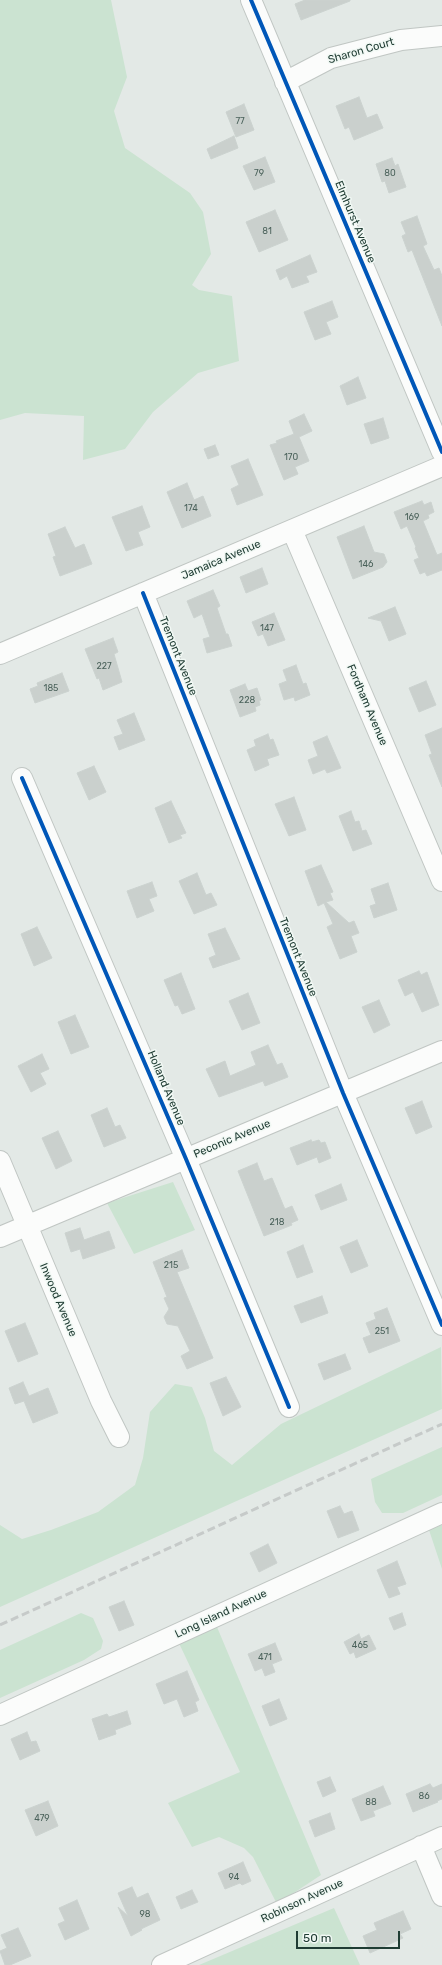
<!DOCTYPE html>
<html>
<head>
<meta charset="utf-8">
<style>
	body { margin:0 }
	#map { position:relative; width:442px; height:1965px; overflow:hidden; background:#e3e9e6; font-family:Rubik,sans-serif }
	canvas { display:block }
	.scale { position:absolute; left:296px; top:1931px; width:104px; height:18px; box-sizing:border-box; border:2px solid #203d34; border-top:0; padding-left:5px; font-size:12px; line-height:14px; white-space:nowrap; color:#203d34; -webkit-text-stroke:3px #f1f8f4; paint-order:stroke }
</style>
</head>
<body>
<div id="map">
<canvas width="442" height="1965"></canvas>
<div class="scale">50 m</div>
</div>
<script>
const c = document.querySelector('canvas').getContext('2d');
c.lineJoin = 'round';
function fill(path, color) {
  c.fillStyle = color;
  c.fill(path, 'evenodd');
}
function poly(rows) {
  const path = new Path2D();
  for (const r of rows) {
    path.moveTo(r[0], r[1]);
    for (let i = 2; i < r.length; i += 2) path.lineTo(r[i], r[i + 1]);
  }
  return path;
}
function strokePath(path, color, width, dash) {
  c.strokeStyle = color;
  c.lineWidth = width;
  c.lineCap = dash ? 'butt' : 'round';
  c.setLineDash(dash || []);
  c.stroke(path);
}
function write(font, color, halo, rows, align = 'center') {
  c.font = font + ' Rubik,sans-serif';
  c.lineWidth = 3;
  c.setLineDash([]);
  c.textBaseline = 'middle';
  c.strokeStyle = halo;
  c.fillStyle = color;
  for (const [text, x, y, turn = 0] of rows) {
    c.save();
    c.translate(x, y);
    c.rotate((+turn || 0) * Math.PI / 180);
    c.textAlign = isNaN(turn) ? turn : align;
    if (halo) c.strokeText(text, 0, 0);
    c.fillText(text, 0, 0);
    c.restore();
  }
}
fill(poly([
	[0,0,111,0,127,77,114,111,125,148,190,193,203,212,211,254,192,285,199,290,232,296,239,361,198,373,153,412,125,449,83,460,84,416,25,413,0,420],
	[173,1182,195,1230,134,1254,107,1203],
	[441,1347,442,1409,0,1607,0,1525,22,1539,51,1530,98,1512,135,1485,143,1458,150,1412,175,1384,192,1387,205,1418,214,1451,232,1465,281,1424],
	[442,1447,442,1495,403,1513,382,1513,375,1502,371,1479],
	[442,1525,442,1569,429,1530],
	[81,1613,93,1618,103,1641,101,1649,84,1660,0,1698,0,1650],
	[217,1627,321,1875,277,1904,253,1857,244,1848,219,1837,192,1847,168,1803,240,1772,177,1639],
	[334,1908,360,1965,199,1965]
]), '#cbe3d1');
const building = poly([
	[305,0,350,0,350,1,301,20,295,4,305,0],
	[359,97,367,118,377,114,383,128,354,140,349,127,345,129,336,106,359,97],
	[244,104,254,130,236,137,226,112,244,104],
	[234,136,238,148,211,159,207,149,234,136],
	[265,157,275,182,254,190,243,166,265,157],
	[392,158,395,166,398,164,406,187,389,193,385,181,382,182,376,164,392,158],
	[275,210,288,240,259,252,246,222,275,210],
	[417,216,427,244,423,246,434,270,439,268,442,276,442,326,412,250,408,252,402,236,406,234,401,222,417,216],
	[310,255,317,272,306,276,309,282,292,288,287,276,280,280,276,270,310,255],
	[332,301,338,317,326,322,331,334,315,340,304,312,332,301],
	[358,377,366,398,347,405,340,386,358,377],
	[304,414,312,431,299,437,309,461,295,467,298,474,284,480,270,445,277,443,276,441,294,434,289,421,304,414],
	[383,418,389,438,371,444,364,424,383,418],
	[215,445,219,455,208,459,204,449,215,445],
	[248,459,263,495,237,505,231,489,239,485,231,466,248,459],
	[187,483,194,500,203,496,211,516,182,528,167,492,187,483],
	[422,501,424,505,431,502,434,512,428,515,429,518,423,521,437,555,442,553,442,570,427,576,425,572,420,574,414,560,419,558,415,548,416,547,407,526,401,529,394,512,422,501],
	[142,506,150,527,138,532,143,545,126,551,112,517,142,506],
	[364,526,374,552,384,554,387,562,383,567,353,579,337,537,364,526],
	[65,527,75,548,84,544,92,564,60,576,53,557,56,556,48,534,65,527],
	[262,568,268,584,246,593,240,577,262,568],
	[213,590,220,606,217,608,226,634,228,634,232,646,207,653,203,639,210,637,202,614,194,618,187,601,213,590],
	[395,607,406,634,389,641,381,621,368,618,395,607],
	[274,613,285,640,268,646,263,634,258,636,252,622,274,613],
	[113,638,118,652,114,654,122,682,103,690,99,678,97,679,85,649,113,638],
	[296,665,303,684,306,683,310,695,295,701,294,697,284,700,279,684,287,681,283,670,296,665],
	[62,673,69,691,35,703,30,689,38,686,37,683,62,673],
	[426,681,436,705,419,712,409,688,426,681],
	[245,684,248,691,257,688,261,700,259,701,260,705,255,707,256,711,240,717,230,690,245,684],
	[134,713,145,740,119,750,114,737,123,734,117,720,134,713],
	[442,728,442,787,429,755,432,754,425,735,442,728],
	[268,734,270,740,273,739,279,755,267,759,269,765,255,771,247,750,256,746,254,740,268,734],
	[327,736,341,768,327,773,325,769,313,774,308,760,318,756,313,742,327,736],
	[94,766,106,792,89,800,77,773,94,766],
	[294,797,306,830,289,836,275,804,294,797],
	[171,801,186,833,180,835,182,838,169,843,155,808,171,801],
	[351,811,355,822,359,821,362,831,366,830,372,844,353,851,339,816,351,811],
	[321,865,333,892,330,893,333,900,326,902,349,923,354,921,359,933,351,936,357,952,340,959,327,927,333,924,324,903,318,906,305,871,321,865],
	[197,873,206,895,211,893,217,905,194,914,179,881,197,873],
	[152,882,157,896,149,899,154,911,137,918,127,891,152,882],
	[388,883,397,910,374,918,370,906,376,904,371,889,388,883],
	[37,927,52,958,34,966,21,934,37,927],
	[225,928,240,959,213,968,209,958,216,955,208,934,225,928],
	[419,971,421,975,427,972,439,1005,422,1012,413,992,405,996,398,980,419,971],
	[181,973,195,1009,182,1014,178,1005,175,1006,164,980,181,973],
	[248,993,260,1023,242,1030,229,1001,248,993],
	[379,1000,390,1025,374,1033,362,1007,379,1000],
	[75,1015,89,1047,71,1054,58,1022,75,1015],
	[268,1045,277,1065,282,1063,288,1077,265,1086,263,1081,219,1097,206,1069,225,1061,230,1076,256,1065,251,1052,268,1045],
	[42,1054,49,1069,40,1073,46,1084,31,1092,18,1066,42,1054],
	[422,1101,432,1127,416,1134,405,1108,422,1101],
	[107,1108,115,1127,120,1125,126,1138,104,1147,91,1115,107,1108],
	[58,1131,72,1161,56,1169,42,1138,58,1131],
	[311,1140,312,1142,319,1140,321,1143,325,1142,331,1158,319,1163,317,1157,297,1165,290,1148,311,1140],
	[257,1163,264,1181,272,1178,284,1207,285,1209,292,1206,298,1220,291,1223,292,1225,264,1236,238,1171,257,1163],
	[341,1184,347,1200,321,1210,315,1195,341,1184],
	[80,1228,84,1240,109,1231,115,1248,83,1259,80,1249,71,1252,65,1233,80,1228],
	[357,1240,368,1266,351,1273,340,1247,357,1240],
	[303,1245,313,1272,297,1278,287,1252,303,1245],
	[182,1250,189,1268,177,1272,213,1358,187,1369,181,1356,190,1351,178,1326,167,1324,164,1317,169,1309,164,1298,167,1297,153,1262,182,1250],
	[322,1296,328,1313,301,1323,294,1306,322,1296],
	[387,1308,400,1341,369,1353,363,1338,371,1335,366,1323,376,1319,374,1313,387,1308],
	[25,1323,38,1354,18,1362,5,1331,25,1323],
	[345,1354,351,1369,324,1380,318,1364,345,1354],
	[226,1377,241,1407,223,1416,210,1383,226,1377],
	[23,1382,29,1396,48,1388,58,1413,33,1423,24,1401,15,1404,9,1388,23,1382],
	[340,1506,344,1514,352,1511,359,1530,338,1538,327,1511,340,1506],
	[268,1544,277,1563,259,1572,250,1553,268,1544],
	[397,1561,406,1584,397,1587,400,1594,389,1598,377,1570,397,1561],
	[124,1601,134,1625,119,1631,109,1607,124,1601],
	[402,1613,406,1625,394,1630,389,1618,402,1613],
	[359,1634,361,1639,369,1635,376,1649,356,1658,354,1652,350,1654,344,1642,359,1634],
	[275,1643,282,1660,272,1664,275,1672,265,1676,262,1668,255,1671,248,1654,275,1643],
	[187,1671,199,1700,195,1702,198,1711,184,1717,177,1699,164,1704,156,1684,187,1671],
	[279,1699,287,1719,270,1726,262,1706,279,1699],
	[127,1711,131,1724,115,1730,116,1734,99,1740,92,1719,107,1714,109,1717,127,1711],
	[27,1732,31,1742,36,1741,40,1751,20,1760,11,1739,27,1732],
	[330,1777,336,1791,323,1797,317,1782,330,1777],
	[430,1784,433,1788,442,1784,442,1799,437,1801,438,1802,413,1812,406,1794,430,1784],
	[383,1786,391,1804,373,1811,375,1816,361,1821,352,1799,383,1786],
	[48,1801,58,1826,36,1836,25,1810,48,1801],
	[330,1813,335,1829,315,1837,309,1821,330,1813],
	[243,1862,251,1881,242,1885,240,1883,225,1889,218,1873,243,1862],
	[132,1887,137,1898,148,1893,160,1920,141,1929,142,1930,131,1936,118,1907,128,1916,118,1893,132,1887],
	[192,1890,198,1902,181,1909,176,1897,192,1890],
	[77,1900,89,1929,65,1940,58,1924,65,1921,59,1908,77,1900],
	[403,1911,411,1929,400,1934,403,1938,370,1953,363,1936,377,1930,374,1923,403,1911],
	[18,1928,31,1956,10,1965,5,1965,0,1951,7,1948,1,1935,18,1928]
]);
fill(building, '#cad0cd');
strokePath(building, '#cbd2cf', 1);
const minor = poly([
	[251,0,442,452],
	[285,82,331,58,401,40,442,36],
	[292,530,442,881],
	[143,593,343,1093,442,1325],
	[0,654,442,466],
	[22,778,186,1159,289,1407],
	[0,1161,101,1401,119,1437],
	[0,1237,442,1051],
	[0,1715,442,1513],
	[421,1846,442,1896],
	[162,1965,442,1837]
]);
strokePath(minor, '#c0c6c3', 22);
strokePath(minor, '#fbfcfb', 20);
strokePath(poly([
	[0,1625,442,1424]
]), '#c6cac9', 3, [8, 4]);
strokePath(poly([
	[251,0,442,452],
	[143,593,343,1093,442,1325],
	[22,778,186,1159,289,1407]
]), '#0057b8', 4);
write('9px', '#4b625b', null, [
	["77",240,121],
	["79",259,173],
	["80",390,173],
	["81",267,231],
	["170",291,457],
	["174",191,508],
	["169",412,517],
	["146",366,564],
	["147",267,628],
	["227",104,666],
	["185",51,688],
	["228",247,700],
	["218",277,1222],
	["215",171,1265],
	["251",382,1331],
	["465",360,1645],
	["471",265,1657],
	["86",424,1796],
	["88",371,1802],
	["479",42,1818],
	["94",234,1877],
	["98",145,1914]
]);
write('11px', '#203d34', '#f1f8f4', [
	["Sharon Court",361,51,-16],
	["Elmhurst Avenue",355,222,67],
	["Jamaica Avenue",221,560,-23],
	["Tremont Avenue",178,656,68],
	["Fordham Avenue",367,705,67],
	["Tremont Avenue",298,957,68],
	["Holland Avenue",166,1088,67],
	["Peconic Avenue",232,1139,-23],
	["Inwood Avenue",58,1300,67],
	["Long Island Avenue",221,1614,-25],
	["Robinson Avenue",302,1901,-25]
]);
</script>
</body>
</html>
